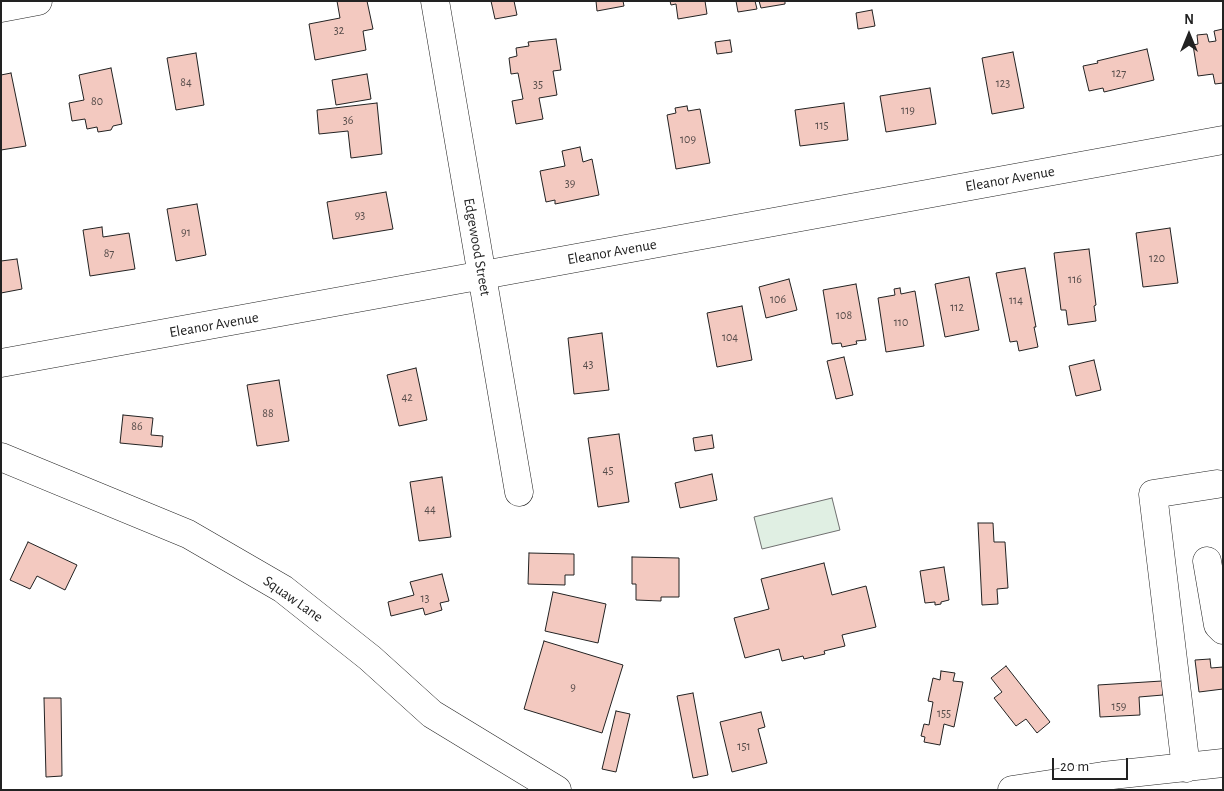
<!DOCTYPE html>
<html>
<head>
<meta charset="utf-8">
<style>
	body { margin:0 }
	#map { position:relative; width:1224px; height:791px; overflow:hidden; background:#fff; font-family:"Alegreya Sans",sans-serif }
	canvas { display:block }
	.frame { position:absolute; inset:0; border:2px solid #222; pointer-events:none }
	.north { position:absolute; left:1164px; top:10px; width:50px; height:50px; -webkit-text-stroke:4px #fff; paint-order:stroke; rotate:0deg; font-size:14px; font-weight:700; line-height:20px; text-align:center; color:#222 }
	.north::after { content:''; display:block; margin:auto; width:18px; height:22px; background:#222; clip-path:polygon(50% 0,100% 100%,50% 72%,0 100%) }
	.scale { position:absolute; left:1052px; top:758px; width:76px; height:22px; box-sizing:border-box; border:2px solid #222; border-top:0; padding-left:6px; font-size:15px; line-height:18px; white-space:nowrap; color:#222; -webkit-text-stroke:4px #fff; paint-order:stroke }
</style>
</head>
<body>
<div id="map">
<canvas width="1224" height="791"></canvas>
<div class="frame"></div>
<div class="north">N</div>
<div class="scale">20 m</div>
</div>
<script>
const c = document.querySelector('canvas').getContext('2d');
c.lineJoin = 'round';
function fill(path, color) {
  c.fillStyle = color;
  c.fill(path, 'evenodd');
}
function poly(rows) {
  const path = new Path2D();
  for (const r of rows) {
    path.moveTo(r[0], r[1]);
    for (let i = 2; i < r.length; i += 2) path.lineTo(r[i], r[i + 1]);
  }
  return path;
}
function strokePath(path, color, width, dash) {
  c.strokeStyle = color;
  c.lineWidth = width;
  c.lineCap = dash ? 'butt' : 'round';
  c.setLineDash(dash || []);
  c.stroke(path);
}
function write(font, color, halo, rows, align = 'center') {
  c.font = font + ' "Alegreya Sans",sans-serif';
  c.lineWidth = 4;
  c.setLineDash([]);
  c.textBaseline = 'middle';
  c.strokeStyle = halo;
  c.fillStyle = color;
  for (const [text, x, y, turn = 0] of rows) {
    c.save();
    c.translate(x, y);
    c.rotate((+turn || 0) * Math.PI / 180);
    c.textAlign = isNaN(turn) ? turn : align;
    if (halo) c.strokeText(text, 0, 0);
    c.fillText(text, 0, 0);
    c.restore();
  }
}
const green = poly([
	[832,498,840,530,762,549,754,517,832,498]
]);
fill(green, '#e0efe3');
strokePath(green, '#6f6f6f', 1);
const building = poly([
	[337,1,367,1,373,29,363,31,366,50,315,60,309,24,340,18,337,1],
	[491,1,514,1,517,15,495,19,491,1],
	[596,1,623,1,624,6,597,11,596,1],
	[670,1,705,1,707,14,678,19,676,4,671,5,670,1],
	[736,1,755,1,757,9,738,12,736,1],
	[759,1,785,1,785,4,761,8,759,1],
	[872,10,875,26,858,29,856,13,872,10],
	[1223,29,1223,83,1215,84,1213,74,1198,76,1193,45,1198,44,1197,35,1207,34,1209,42,1216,41,1214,31,1223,29],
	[556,39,561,70,553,71,557,95,539,98,543,119,516,124,512,101,523,99,518,73,511,74,509,58,517,56,516,48,529,46,528,42,556,39],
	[730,40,732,52,717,54,715,42,730,40],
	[1147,49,1154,80,1104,92,1103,88,1089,91,1083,66,1098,63,1097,61,1147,49],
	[1013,52,1024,108,992,114,982,58,1013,52],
	[196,53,204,105,176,110,167,58,196,53],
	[111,68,122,124,113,126,111,130,98,132,97,127,87,129,85,119,72,121,69,103,84,100,79,75,111,68],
	[11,73,26,146,1,150,1,75,11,73],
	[367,74,371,99,336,105,332,80,367,74],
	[930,88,936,124,886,132,880,96,930,88],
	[377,103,382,154,351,158,348,131,319,134,317,110,377,103],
	[844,103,848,140,800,146,795,110,844,103],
	[687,106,688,111,700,109,710,163,676,169,667,115,676,113,675,108,687,106],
	[580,147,583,162,592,159,599,195,555,204,555,200,546,202,540,171,565,166,562,151,580,147],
	[386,192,393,229,333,239,327,202,386,192],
	[197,204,206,255,176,261,167,209,197,204],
	[102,227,103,237,129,233,135,269,90,276,83,230,102,227],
	[1170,228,1178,283,1143,287,1136,233,1170,228],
	[1089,249,1096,305,1094,306,1096,321,1068,325,1066,310,1061,310,1054,253,1089,249],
	[17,259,22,289,1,293,1,261,17,259],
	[1025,268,1036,327,1034,327,1038,347,1019,351,1017,341,1010,342,996,273,1025,268],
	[969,277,979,330,945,337,935,284,969,277],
	[789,279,797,310,766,318,759,287,789,279],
	[856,284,866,340,856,341,857,344,842,347,841,343,832,344,823,290,856,284],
	[900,288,901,294,915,291,924,346,886,352,878,298,895,295,894,289,900,288],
	[742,306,752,360,717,367,707,313,742,306],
	[602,333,609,390,574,394,568,338,602,333],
	[844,357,853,395,836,399,827,361,844,357],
	[1094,360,1101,390,1076,396,1069,366,1094,360],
	[416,368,427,420,399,426,387,375,416,368],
	[279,380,289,441,257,446,247,385,279,380],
	[123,415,153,418,151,435,163,436,162,447,120,443,123,415],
	[619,434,629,502,598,507,588,438,619,434],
	[712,435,714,448,695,451,693,438,712,435],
	[712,474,717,500,680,508,675,483,712,474],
	[442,477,451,537,419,541,410,482,442,477],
	[978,523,993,523,994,542,1005,542,1008,588,997,589,998,604,982,605,978,523],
	[28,542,77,565,65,590,37,576,30,589,10,580,28,542],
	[529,553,574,554,574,575,565,575,565,585,528,584,529,553],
	[632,557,679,558,679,597,661,597,661,601,636,600,636,584,632,584,632,557],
	[824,563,832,595,866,586,876,627,842,635,845,646,824,651,825,654,804,659,803,656,782,661,779,649,745,658,734,618,769,609,761,579,824,563],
	[944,567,949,600,941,602,941,604,935,605,935,602,925,603,920,571,944,567],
	[442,574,449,601,440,603,442,610,425,615,423,608,391,616,388,602,414,595,410,582,442,574],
	[553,592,606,604,598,643,545,631,553,592],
	[544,641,623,665,602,733,524,709,544,641],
	[1210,659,1211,668,1223,667,1223,689,1199,692,1195,660,1210,659],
	[1006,666,1050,722,1037,733,1026,719,1016,726,994,698,1002,692,991,678,1006,666],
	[941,671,955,673,953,681,963,682,954,727,944,724,940,745,924,742,925,737,921,736,924,724,929,725,933,702,928,701,933,678,940,680,941,671],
	[1162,681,1163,695,1139,697,1140,715,1100,717,1098,685,1162,681],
	[693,693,708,775,693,778,677,696,693,693],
	[44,698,61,698,62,776,46,777,44,698],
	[616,711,630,714,616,772,602,769,616,711],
	[761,712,765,727,758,729,767,763,732,772,720,722,761,712]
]);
fill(building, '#f3c9c0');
strokePath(building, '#222', 1);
const minor = poly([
	[435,1,519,492],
	[1,8,38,1],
	[1,363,1223,140],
	[1,457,188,534,283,589,370,658,432,714,557,790],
	[1207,561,1218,625,1223,630],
	[1186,768,1153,494,1217,484],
	[1012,790,1103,776,1223,763]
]);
strokePath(minor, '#222', 29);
strokePath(minor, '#fff', 28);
write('12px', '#564c4a', null, [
	["32",339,30],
	["127",1119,73],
	["84",186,82],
	["123",1003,83],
	["35",538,84],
	["80",97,101],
	["119",908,110],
	["36",348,120],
	["115",822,125],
	["109",688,139],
	["39",570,183],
	["93",360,215],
	["91",186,232],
	["87",109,253],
	["120",1157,258],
	["116",1075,279],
	["106",778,299],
	["114",1016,300],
	["112",957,307],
	["108",844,315],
	["110",901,322],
	["104",730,337],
	["43",588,364],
	["42",407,397],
	["88",268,413],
	["86",137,426],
	["45",608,470],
	["44",430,509],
	["13",425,598],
	["9",573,687],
	["159",1119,706],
	["155",944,713],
	["151",744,746]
]);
write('15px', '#222', '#fff', [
	["Eleanor Avenue",1010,179,-10],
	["Edgewood Street",477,247,80],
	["Eleanor Avenue",612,252,-10],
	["Eleanor Avenue",214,325,-10],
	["Squaw Lane",293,599,35]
]);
</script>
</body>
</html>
